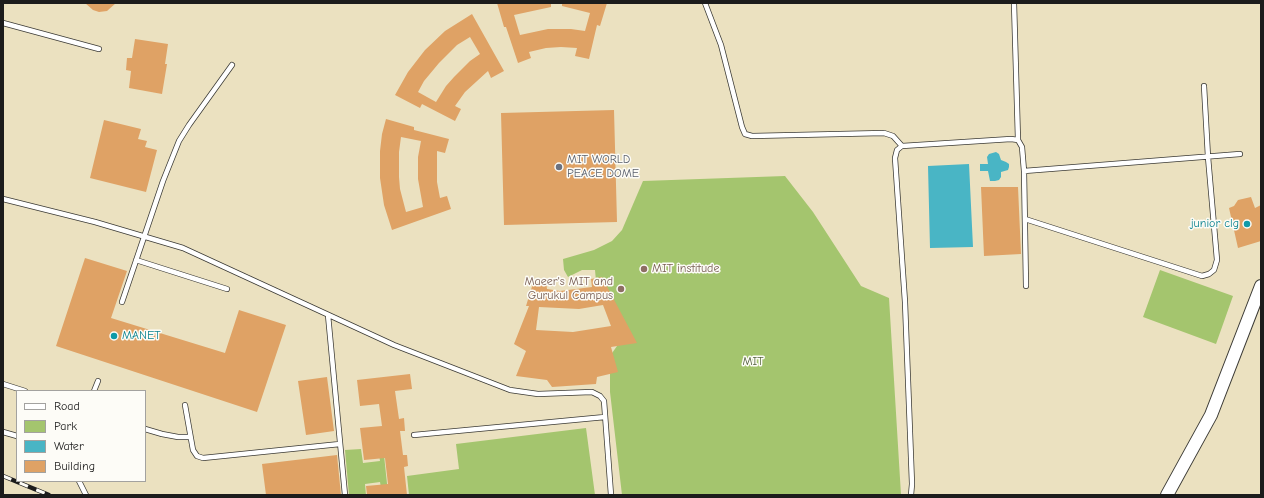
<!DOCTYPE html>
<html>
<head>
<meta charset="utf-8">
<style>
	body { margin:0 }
	#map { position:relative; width:1264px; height:498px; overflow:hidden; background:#ebe1c0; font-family:"Comic Neue",sans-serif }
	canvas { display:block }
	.frame { position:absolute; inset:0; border:4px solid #1c1c1c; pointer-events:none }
	.legend { position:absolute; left:16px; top:390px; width:130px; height:92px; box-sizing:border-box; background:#fdfcf7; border:1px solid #a3a29f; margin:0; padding:5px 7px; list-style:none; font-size:12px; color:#1c1c1c }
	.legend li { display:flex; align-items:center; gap:8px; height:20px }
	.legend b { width:20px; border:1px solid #a3a29f }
</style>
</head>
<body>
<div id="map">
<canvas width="1264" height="498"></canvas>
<div class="frame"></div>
<ul class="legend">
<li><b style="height:5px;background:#fff"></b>Road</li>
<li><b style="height:11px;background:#a4c56e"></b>Park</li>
<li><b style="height:11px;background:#49b5c5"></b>Water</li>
<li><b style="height:11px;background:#dfa265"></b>Building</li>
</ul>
</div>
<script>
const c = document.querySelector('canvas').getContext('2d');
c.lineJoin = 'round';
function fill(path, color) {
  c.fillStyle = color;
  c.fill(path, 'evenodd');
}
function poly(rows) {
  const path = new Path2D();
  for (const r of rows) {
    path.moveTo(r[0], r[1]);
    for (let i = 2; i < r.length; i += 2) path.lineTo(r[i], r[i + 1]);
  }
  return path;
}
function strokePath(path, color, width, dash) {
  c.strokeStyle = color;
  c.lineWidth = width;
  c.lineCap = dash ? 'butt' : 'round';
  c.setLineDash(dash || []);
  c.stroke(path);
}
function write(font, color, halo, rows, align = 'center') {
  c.font = font + ' "Comic Neue",sans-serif';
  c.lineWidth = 3;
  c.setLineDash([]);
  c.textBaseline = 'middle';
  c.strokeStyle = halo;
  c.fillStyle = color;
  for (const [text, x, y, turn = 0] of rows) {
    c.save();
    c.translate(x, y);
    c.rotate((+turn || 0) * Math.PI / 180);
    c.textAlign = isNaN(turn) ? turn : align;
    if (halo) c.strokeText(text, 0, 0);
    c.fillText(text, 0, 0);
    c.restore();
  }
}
fill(poly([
	[785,176,813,212,861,286,889,298,901,495,622,495,610,392,610,356,624,336,596,281,595,270,582,270,568,277,564,270,563,259,594,250,612,241,622,230,643,181],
	[1160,270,1233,296,1216,344,1143,317],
	[586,428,595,495,422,495,421,494,409,495,407,476,459,469,456,444],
	[383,446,388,493,382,493,380,482,365,484,366,495,349,495,345,450,361,449,363,463,380,461,378,447]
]), '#a4c56e');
fill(poly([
	[996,152,999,154,1001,160,1006,162,1009,164,1009,167,1008,170,1001,172,1001,177,999,180,995,181,990,181,988,171,980,171,980,164,988,164,987,157,989,154],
	[969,164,973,247,930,248,928,166]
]), '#49b5c5');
fill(poly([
	[85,3,116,3,107,11,99,12,93,10],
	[497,3,551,3,551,7,514,15,520,35,548,29,571,29,585,31,590,13,562,6,562,3,607,3,600,26,597,25,589,59,575,56,577,48,561,47,546,48,529,52,531,58,518,63,506,27,504,27],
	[472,14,504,71,491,78,488,71,465,92,455,106,461,109,455,121,422,104,420,108,395,95,408,72,425,50,445,31],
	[470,37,480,54,470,61,454,77,446,86,436,102,418,92,424,81,439,63,457,45],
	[135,39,168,44,165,64,167,64,162,94,129,88,131,71,126,70,127,58,132,58],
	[614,110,617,222,504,225,501,113],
	[386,119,414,127,414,130,449,139,445,153,437,151,437,182,440,198,447,196,451,209,392,230,384,205,380,178,380,151,382,134],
	[401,137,421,141,418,157,418,179,423,207,406,212,400,189,399,177,399,152],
	[104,120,141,129,138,139,147,141,145,147,157,150,146,192,90,178],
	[981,187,1018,187,1021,254,984,256],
	[1251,197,1255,208,1261,205,1261,241,1238,248,1229,208,1234,206,1238,200],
	[85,258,127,271,111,318,225,353,239,310,286,325,257,412,56,346],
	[602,277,637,343,611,347,618,372,597,377,596,384,552,387,547,380,516,376,526,351,514,344,529,306,526,306,534,280,546,282,547,289,560,291,592,287,591,279],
	[603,305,611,326,573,332,536,330,539,307,579,309],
	[410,374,412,389,395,391,399,419,404,418,405,431,400,431,403,455,407,455,408,466,404,467,407,495,367,495,366,486,388,484,385,458,364,460,360,428,382,426,379,404,360,406,357,380],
	[327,377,334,431,306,435,298,381],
	[337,455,341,495,266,495,262,464]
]), '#dfa265');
const service = poly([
	[705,3,721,45,742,127,745,134,752,136,884,133,893,136,902,146],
	[1014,3,1018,140],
	[3,23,99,49],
	[1024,171,1240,154],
	[3,199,95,222,183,248,394,345,510,390,538,394,592,392,600,396,604,401,611,495],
	[1025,219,1202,276,1209,274,1214,270,1217,260,1208,157,1204,86],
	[136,260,227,289],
	[122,302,163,181,179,141,189,125,232,65],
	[328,315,345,495],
	[3,384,25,391],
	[94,391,98,381],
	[185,405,193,450,197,456,203,458,340,444],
	[145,429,162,434,178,437,190,437],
	[3,432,17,436],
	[414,435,605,417],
	[79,481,86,495],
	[911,495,912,484,905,302,895,158,897,150,902,146,1011,139,1018,140,1022,147,1024,171,1026,286]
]);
const tertiary = poly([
	[1167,495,1211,415,1261,286]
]);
strokePath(service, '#3b3a35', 6);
strokePath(tertiary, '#3b3a35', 14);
strokePath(service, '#fff', 4.5);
strokePath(tertiary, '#fff', 12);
const rail = poly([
	[3,476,49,495]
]);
strokePath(rail, '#1c1c1c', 4.5);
strokePath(rail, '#fdfcf7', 3, [9]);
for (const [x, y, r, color] of [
	[559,167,4,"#6b7280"],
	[1247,224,4,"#0f9aa8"],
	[644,269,4,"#8d6e63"],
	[621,289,4,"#8d6e63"],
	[114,336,4,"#0f9aa8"]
]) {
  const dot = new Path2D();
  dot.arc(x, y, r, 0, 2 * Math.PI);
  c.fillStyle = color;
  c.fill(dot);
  strokePath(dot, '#fdfcf7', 1.5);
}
write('12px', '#5b616d', '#fdfcf7', [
	["MIT WORLD",567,160],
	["PEACE DOME",567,174]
], 'left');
write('12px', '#0d838f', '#fdfcf7', [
	["junior clg",1239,224],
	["MANET",122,336,"left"]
], 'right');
write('12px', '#785e54', '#fdfcf7', [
	["MIT institude",652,269],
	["Maeer's MIT and",613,282,"right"],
	["Gurukul Campus",613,296,"right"]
], 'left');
write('12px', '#52603d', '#fdfcf7', [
	["MIT",753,362]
]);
</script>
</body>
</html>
